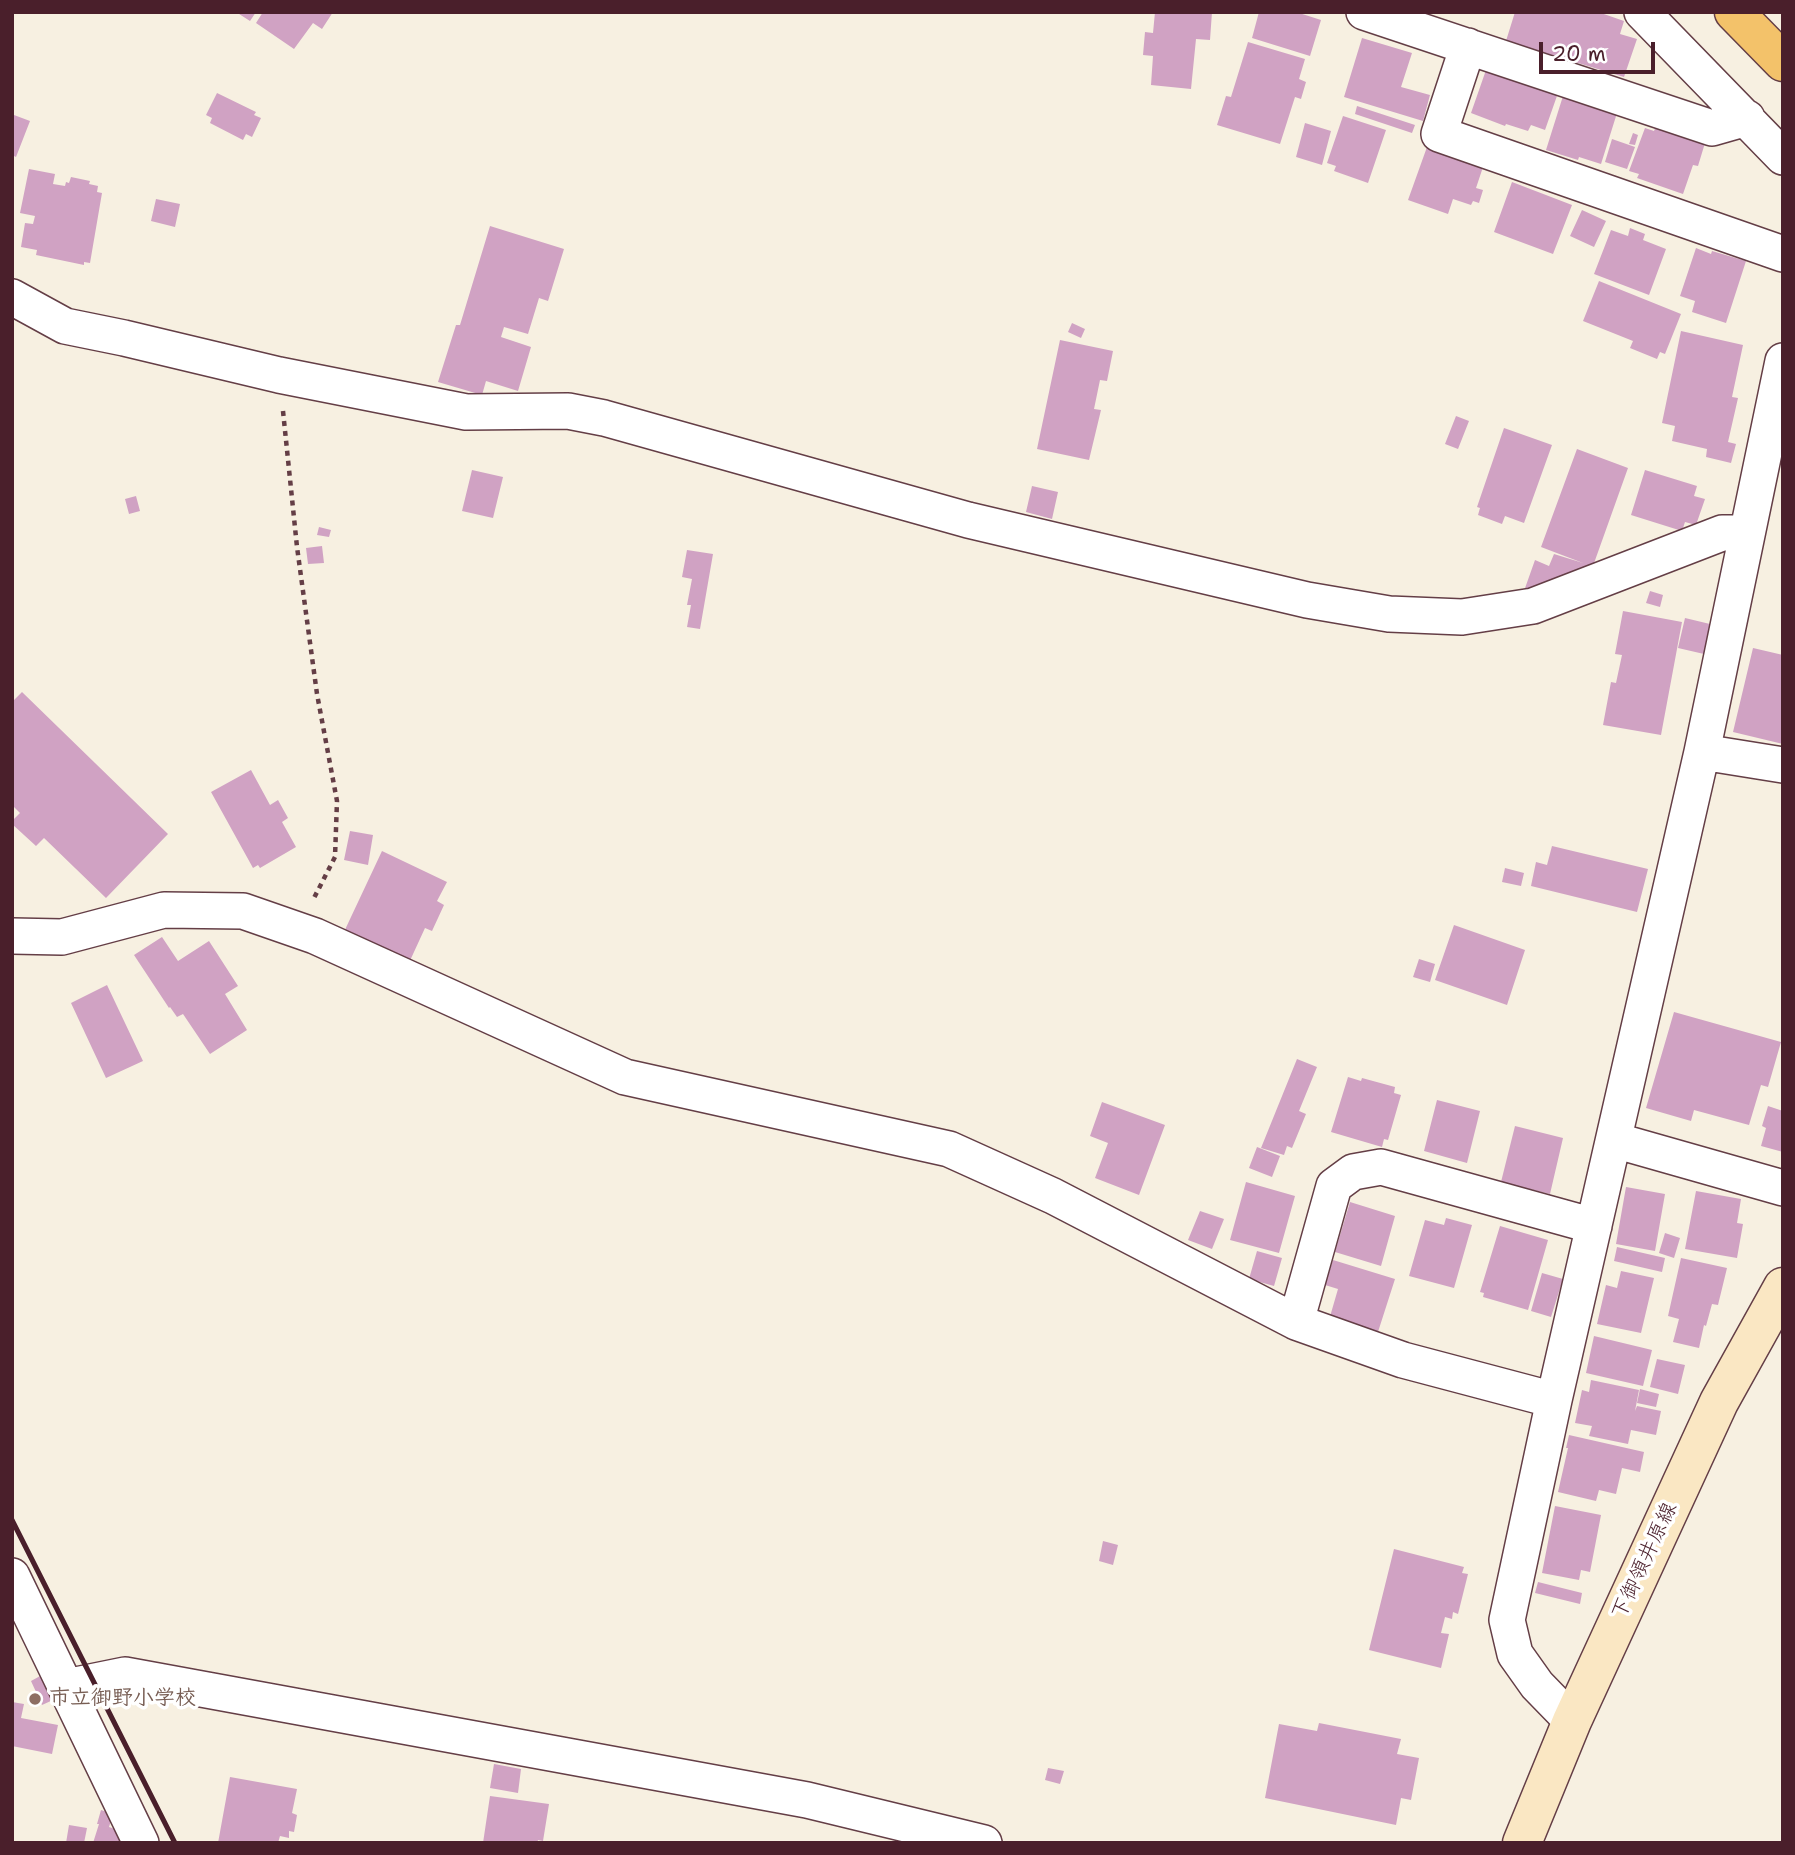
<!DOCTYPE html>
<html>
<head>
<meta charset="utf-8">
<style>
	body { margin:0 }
	#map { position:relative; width:1795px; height:1855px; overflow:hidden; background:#f7f0e1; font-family:"Shantell Sans",sans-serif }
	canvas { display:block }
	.frame { position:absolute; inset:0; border:14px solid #4a1f2b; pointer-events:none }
	.scale { position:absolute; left:1539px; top:42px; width:116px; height:32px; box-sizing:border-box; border:4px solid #4a1f2b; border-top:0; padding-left:9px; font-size:21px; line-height:24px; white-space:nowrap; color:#4a1f2b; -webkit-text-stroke:5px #fff; paint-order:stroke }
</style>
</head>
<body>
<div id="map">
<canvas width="1795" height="1855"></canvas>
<div class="frame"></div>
<div class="scale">20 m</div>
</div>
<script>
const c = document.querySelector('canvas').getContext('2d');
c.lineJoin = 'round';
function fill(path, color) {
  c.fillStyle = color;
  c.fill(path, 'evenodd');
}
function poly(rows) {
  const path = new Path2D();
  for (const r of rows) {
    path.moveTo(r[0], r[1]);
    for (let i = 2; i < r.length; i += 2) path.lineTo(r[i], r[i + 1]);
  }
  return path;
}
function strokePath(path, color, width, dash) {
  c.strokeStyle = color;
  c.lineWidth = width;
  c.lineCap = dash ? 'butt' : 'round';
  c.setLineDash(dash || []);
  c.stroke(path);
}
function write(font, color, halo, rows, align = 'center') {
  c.font = font + ' "Shantell Sans","Klee One",sans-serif';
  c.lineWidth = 7;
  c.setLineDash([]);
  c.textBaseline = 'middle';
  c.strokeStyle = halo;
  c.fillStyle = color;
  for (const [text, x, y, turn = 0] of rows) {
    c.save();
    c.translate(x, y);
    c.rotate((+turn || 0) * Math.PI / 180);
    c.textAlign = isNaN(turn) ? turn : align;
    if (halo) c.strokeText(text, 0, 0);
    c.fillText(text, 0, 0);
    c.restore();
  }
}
fill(poly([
	[236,12,256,12,250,21],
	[263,12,333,12,322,29,313,23,294,49,256,23],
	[1155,12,1212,12,1210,40,1196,39,1191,89,1151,85,1153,56,1143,55,1145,32,1153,33],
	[1259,12,1296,12,1321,20,1310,56,1252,38],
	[1515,12,1598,12,1624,21,1620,34,1637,39,1624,77,1506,41],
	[1362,38,1412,53,1401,87,1430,95,1423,121,1344,97],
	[1248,42,1305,59,1299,79,1306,82,1301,99,1295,97,1280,144,1217,125,1226,96,1231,97],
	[1486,70,1558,93,1545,130,1531,125,1528,131,1506,124,1505,126,1471,113],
	[217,93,256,112,254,115,261,118,252,137,246,134,243,140,210,123,212,118,206,115],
	[1563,96,1617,113,1601,164,1579,157,1578,160,1546,150],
	[1357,106,1415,125,1412,133,1355,114],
	[14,115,30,121,16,157,12,155,12,119],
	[1343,116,1386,130,1368,183,1334,171,1336,166,1327,163],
	[1305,123,1331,131,1322,165,1296,157],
	[1656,126,1705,143,1698,166,1693,165,1683,194,1637,178,1639,174,1629,171,1645,128,1654,131],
	[1633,133,1638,135,1635,145,1629,144],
	[1612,139,1635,147,1627,169,1605,162],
	[1427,147,1483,167,1476,188,1483,190,1479,203,1473,201,1471,205,1453,199,1448,214,1408,200],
	[29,169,55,174,53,184,65,186,66,182,69,183,71,177,90,181,89,184,98,186,97,192,102,193,90,263,84,262,84,265,36,255,37,250,21,247,25,223,33,224,35,216,20,213],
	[1512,182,1572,205,1553,254,1494,232],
	[156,199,180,204,175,227,151,221],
	[1582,210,1606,221,1594,247,1570,236],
	[490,226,564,249,548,301,539,298,528,334,504,327,501,337,531,347,518,391,486,381,482,395,438,382,456,325,460,325],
	[1630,228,1645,234,1643,240,1666,249,1649,295,1594,274,1611,230,1628,236],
	[1696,248,1711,254,1712,251,1746,261,1726,323,1692,312,1695,301,1680,296],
	[1599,281,1681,314,1665,354,1660,352,1657,359,1630,348,1633,341,1583,321],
	[1072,323,1085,329,1081,338,1068,332],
	[1681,331,1743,345,1732,397,1738,398,1728,442,1736,444,1731,463,1706,457,1707,449,1672,441,1675,426,1662,423],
	[1060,340,1113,351,1107,381,1100,380,1094,409,1101,410,1089,460,1037,449],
	[1456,416,1469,421,1458,449,1445,444],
	[1504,428,1552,445,1524,523,1505,516,1502,524,1478,515,1480,508,1477,507],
	[1577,449,1628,468,1593,566,1597,568,1524,591,1535,560,1549,566,1554,554,1583,563,1541,547],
	[472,470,503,477,493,518,462,511],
	[1645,470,1697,486,1694,496,1705,499,1696,525,1685,522,1682,531,1631,515],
	[1032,486,1058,492,1052,519,1026,512],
	[136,496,140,511,129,514,125,499],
	[319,527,331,530,329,537,317,535],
	[322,546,324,563,308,564,306,548],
	[687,550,713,554,700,629,687,627,691,605,687,605,692,579,682,577],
	[1650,591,1663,595,1660,607,1646,603],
	[1623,611,1682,622,1661,735,1603,725,1611,682,1616,683,1622,655,1615,654],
	[1685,618,1710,624,1704,654,1678,648],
	[1753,648,1783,655,1783,744,1733,732],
	[22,692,168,834,106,898,44,838,36,846,12,824,12,821,20,813,12,805,12,702],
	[251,770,270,805,278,800,288,818,282,822,296,847,260,868,258,865,253,868,211,792],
	[350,831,373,835,368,865,344,860],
	[1552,846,1648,869,1637,912,1531,886,1536,862,1547,865],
	[382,851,447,882,437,901,444,905,432,931,425,928,408,965,343,934],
	[1505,868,1524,873,1521,886,1502,882],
	[1454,925,1525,950,1507,1005,1435,980],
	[162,937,178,961,209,941,238,986,225,994,247,1030,210,1054,183,1014,177,1017,170,1007,169,1008,134,955],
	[1419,959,1435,964,1430,982,1413,977],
	[107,985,143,1061,106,1078,71,1003],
	[1674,1012,1781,1042,1768,1087,1761,1085,1749,1125,1694,1110,1691,1121,1646,1108],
	[1297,1059,1317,1067,1299,1111,1306,1114,1292,1148,1287,1146,1284,1155,1261,1148],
	[1348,1077,1361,1081,1362,1078,1395,1087,1394,1093,1401,1095,1388,1140,1384,1139,1382,1147,1331,1132],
	[1437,1100,1480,1111,1467,1163,1424,1151],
	[1102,1102,1165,1125,1139,1195,1095,1178,1108,1143,1090,1136],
	[1768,1106,1783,1111,1783,1152,1761,1146,1766,1128,1762,1126],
	[1515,1126,1563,1138,1550,1194,1501,1182],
	[1257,1147,1280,1156,1272,1177,1249,1168],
	[1246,1182,1295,1196,1279,1253,1230,1240],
	[1626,1187,1665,1194,1655,1251,1616,1244],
	[1696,1191,1741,1199,1737,1223,1743,1224,1737,1258,1685,1249],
	[1350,1202,1395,1216,1381,1266,1335,1252],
	[1200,1211,1224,1219,1212,1249,1188,1240],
	[1446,1218,1472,1225,1454,1288,1409,1276,1425,1220,1444,1225],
	[1500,1226,1548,1240,1528,1310,1483,1297,1484,1293,1480,1292],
	[1665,1233,1680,1238,1674,1258,1659,1253],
	[1617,1247,1665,1258,1662,1272,1614,1261],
	[1257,1251,1282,1258,1274,1286,1249,1279],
	[1681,1258,1727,1268,1718,1305,1712,1304,1706,1326,1704,1325,1699,1348,1673,1342,1679,1319,1668,1316],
	[1333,1260,1395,1279,1377,1335,1329,1320,1338,1289,1325,1285],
	[1621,1271,1654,1278,1641,1333,1597,1324,1606,1285,1617,1288],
	[1542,1273,1563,1279,1551,1317,1531,1311],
	[1594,1336,1652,1350,1643,1386,1586,1373],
	[1657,1359,1685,1365,1678,1394,1650,1387],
	[1591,1380,1639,1390,1635,1411,1637,1406,1661,1411,1656,1435,1631,1430,1628,1444,1589,1436,1592,1426,1575,1423,1582,1390,1589,1392],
	[1640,1389,1659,1394,1656,1407,1637,1403],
	[1569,1435,1644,1452,1640,1472,1622,1468,1616,1494,1599,1490,1596,1501,1558,1492,1568,1448,1566,1448],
	[1555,1506,1601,1515,1590,1572,1581,1570,1579,1580,1542,1573],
	[1103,1541,1118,1545,1113,1565,1099,1561],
	[1394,1549,1464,1567,1462,1573,1468,1574,1458,1614,1453,1612,1452,1619,1445,1617,1441,1633,1449,1634,1441,1668,1369,1650],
	[1538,1582,1582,1593,1580,1604,1535,1593],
	[42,1675,53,1700,42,1705,31,1681],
	[12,1702,24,1704,21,1718,58,1725,52,1754,12,1746],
	[1319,1723,1401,1739,1397,1754,1419,1758,1411,1800,1401,1798,1396,1825,1265,1798,1279,1724,1317,1731],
	[494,1764,521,1769,518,1793,490,1788],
	[1048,1768,1064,1771,1060,1784,1045,1780],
	[230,1777,297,1789,292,1813,297,1815,294,1832,289,1831,289,1838,280,1836,278,1843,218,1843],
	[490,1796,549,1804,543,1841,538,1840,537,1843,483,1843],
	[101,1810,113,1814,109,1827,124,1832,120,1843,93,1843,99,1824,97,1824],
	[69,1825,87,1828,84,1843,66,1843]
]), '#d0a2c3');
const street = poly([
	[1364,12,1712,128,1747,118],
	[1642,12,1783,157],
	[1468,46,1439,134,1783,254],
	[12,297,65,326,124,338,279,375,466,412,568,411,604,418,968,520,1307,600,1389,614,1462,617,1533,606,1722,533,1747,533],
	[1702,752,1783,765],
	[12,936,62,937,164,910,243,911,315,936,625,1077,949,1149,1053,1196,1296,1322,1403,1360,1554,1400],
	[1614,1140,1783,1188],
	[1296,1322,1334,1186,1353,1172,1381,1167,1594,1226],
	[12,1576,141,1843],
	[66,1687,125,1675,807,1800,984,1843],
	[1572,1721,1537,1685,1515,1654,1507,1620,1554,1400,1702,752,1783,361]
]);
const secondary = poly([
	[1522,1843,1572,1721,1719,1402,1783,1287]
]);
const highway = poly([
	[1734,12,1783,62]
]);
strokePath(street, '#643e46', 38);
strokePath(secondary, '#643e46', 41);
strokePath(highway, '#643e46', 41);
strokePath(poly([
	[283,411,297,547,317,694,337,801,335,857,314,898]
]), '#643e46', 4.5, [5, 5]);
strokePath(street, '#fff', 35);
strokePath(secondary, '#fae7c3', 38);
strokePath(highway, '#f3c26a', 38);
strokePath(poly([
	[12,1520,175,1843]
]), '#4a1f2b', 5);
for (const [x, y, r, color] of [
	[35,1699,7,"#8d6e63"]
]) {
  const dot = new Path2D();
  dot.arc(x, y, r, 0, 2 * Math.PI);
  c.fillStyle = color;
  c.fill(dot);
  strokePath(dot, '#fff', 2.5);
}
write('21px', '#4a1f2b', '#fff', [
	["下御領井原線",1645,1561,-65]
]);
write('bold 21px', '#785e54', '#fff', [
	["市立御野小学校",49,1699]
], 'left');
</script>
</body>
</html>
